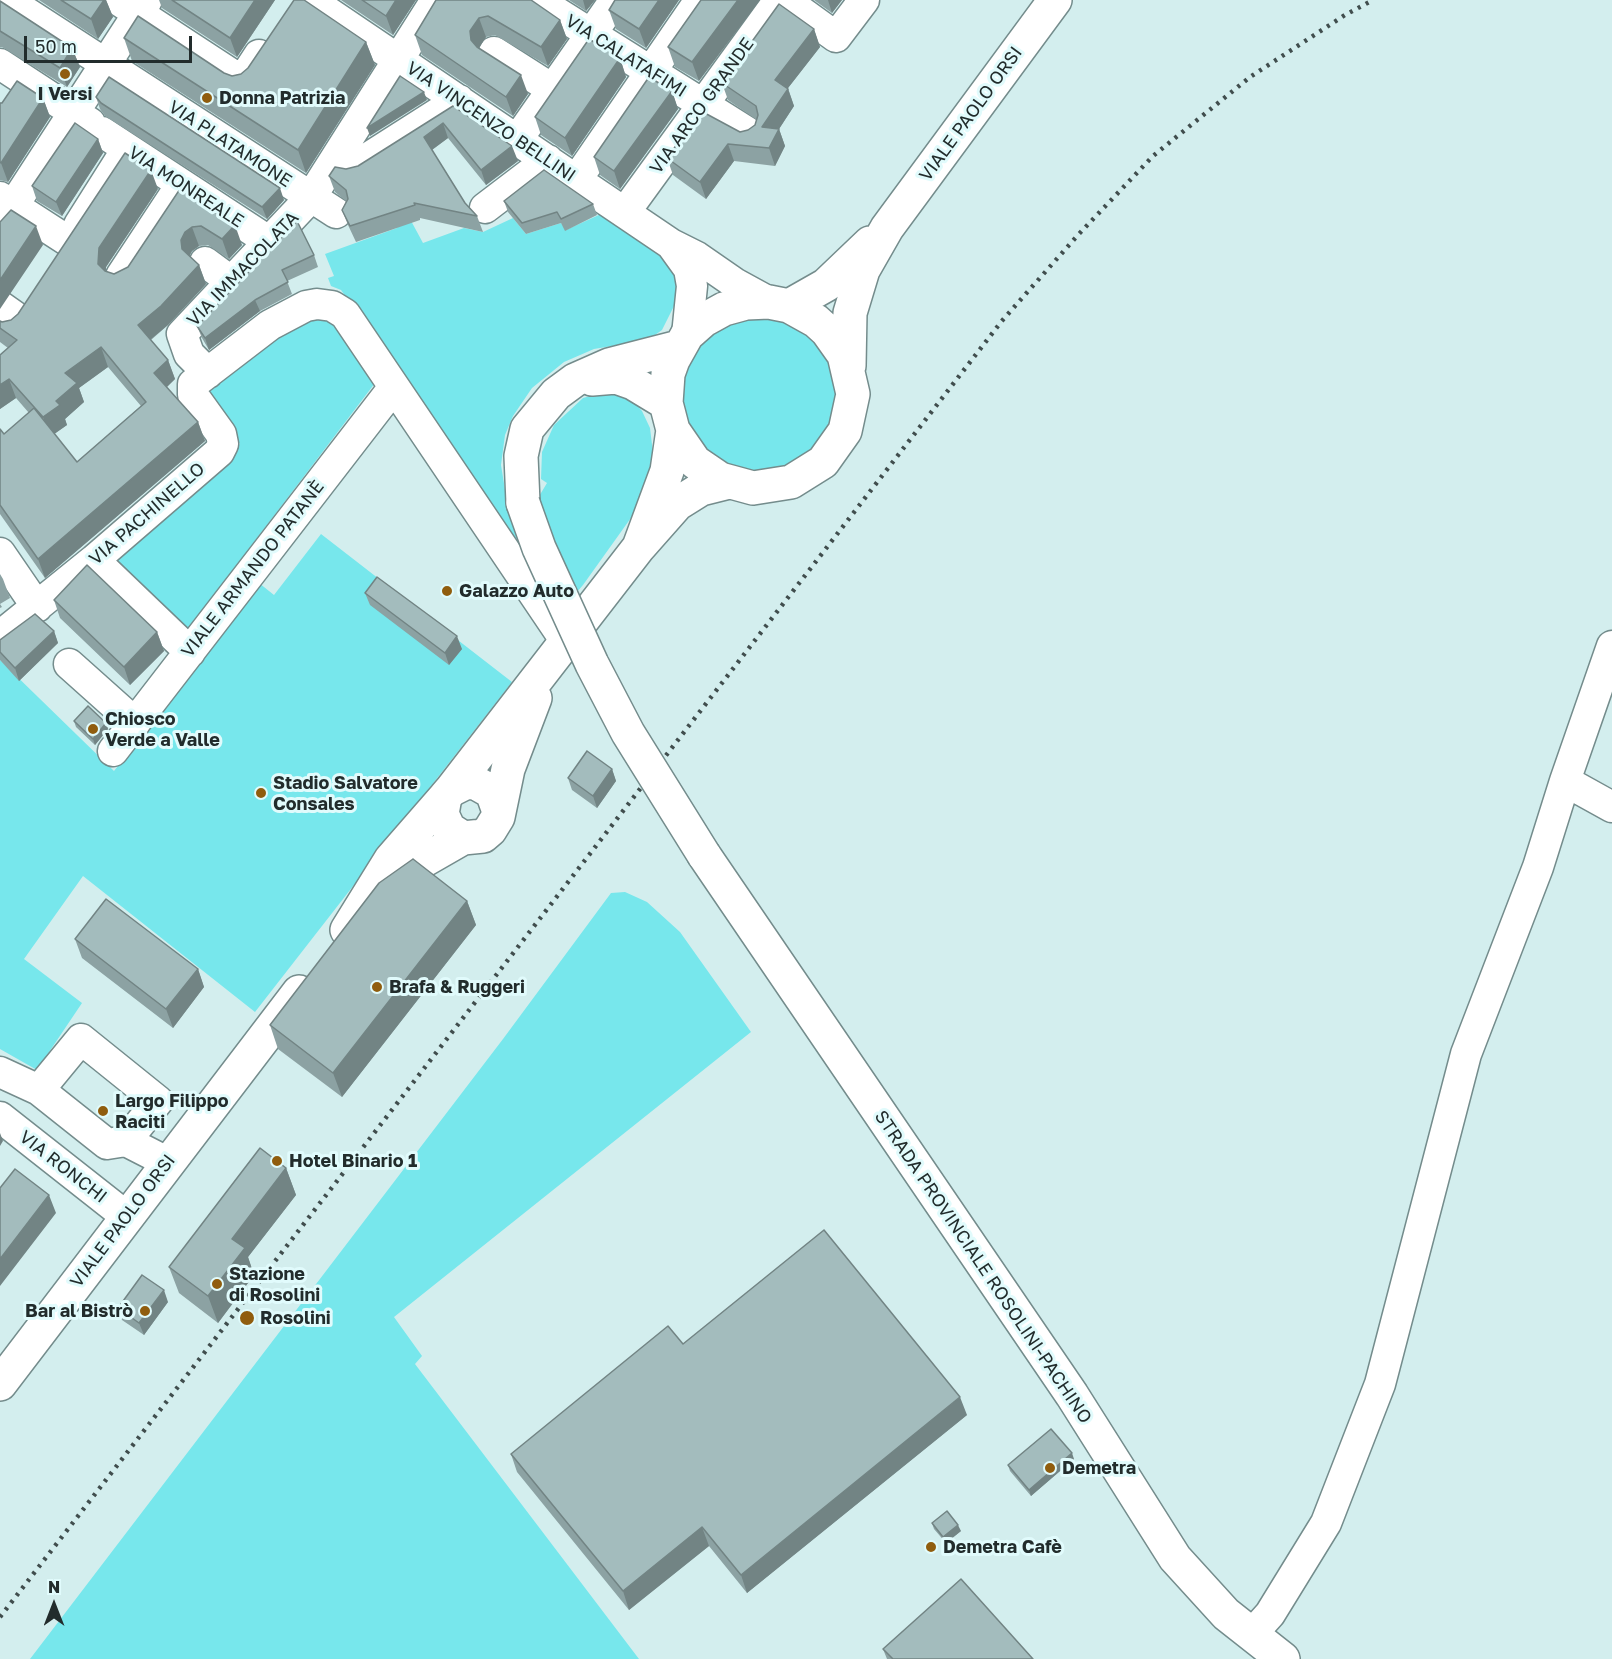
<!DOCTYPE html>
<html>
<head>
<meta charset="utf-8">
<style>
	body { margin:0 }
	#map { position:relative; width:1612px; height:1659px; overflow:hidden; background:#d3eeee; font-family:"Golos Text",sans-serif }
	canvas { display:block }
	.north { position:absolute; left:24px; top:1575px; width:60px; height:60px; -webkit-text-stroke:4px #e1fbfc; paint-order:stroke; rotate:0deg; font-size:16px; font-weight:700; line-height:24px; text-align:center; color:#222c2c }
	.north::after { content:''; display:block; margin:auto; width:21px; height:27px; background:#222c2c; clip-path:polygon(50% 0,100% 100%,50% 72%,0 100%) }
	.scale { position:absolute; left:24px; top:36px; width:168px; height:27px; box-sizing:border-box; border:3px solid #222c2c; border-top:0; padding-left:8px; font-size:18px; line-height:21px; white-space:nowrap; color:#222c2c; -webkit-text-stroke:4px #e1fbfc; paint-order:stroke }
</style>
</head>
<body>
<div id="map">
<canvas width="1612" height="1659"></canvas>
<div class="north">N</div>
<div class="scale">50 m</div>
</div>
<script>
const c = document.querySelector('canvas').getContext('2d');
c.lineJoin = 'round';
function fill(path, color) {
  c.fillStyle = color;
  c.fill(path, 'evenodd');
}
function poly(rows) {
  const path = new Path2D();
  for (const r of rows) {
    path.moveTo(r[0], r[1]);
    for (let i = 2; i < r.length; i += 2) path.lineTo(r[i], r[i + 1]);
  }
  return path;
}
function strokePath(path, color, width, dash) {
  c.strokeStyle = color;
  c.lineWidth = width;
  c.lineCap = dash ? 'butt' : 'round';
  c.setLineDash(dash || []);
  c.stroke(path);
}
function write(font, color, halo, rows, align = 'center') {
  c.font = font + ' "Golos Text",sans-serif';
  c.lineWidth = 6;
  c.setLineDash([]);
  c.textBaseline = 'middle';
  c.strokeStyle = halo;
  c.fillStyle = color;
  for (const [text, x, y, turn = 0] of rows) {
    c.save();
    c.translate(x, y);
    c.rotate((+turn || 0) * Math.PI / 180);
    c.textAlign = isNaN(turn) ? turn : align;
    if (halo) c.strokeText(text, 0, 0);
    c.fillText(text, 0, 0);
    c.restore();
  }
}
fill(poly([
	[403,206,423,243,464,228,483,232,513,218,526,234,561,223,566,230,601,214,665,256,674,269,678,298,662,330,648,340,594,349,564,362,532,388,513,416,505,435,501,465,508,508,538,498,547,483,541,479,542,452,554,425,583,398,605,392,620,394,632,400,642,411,650,428,653,453,648,482,638,508,583,585,558,614,487,498,341,290,331,286,328,278,334,276,325,254,397,228],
	[742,315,794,320,833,356,841,409,815,455,766,475,715,461,683,419,679,392,697,343],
	[322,319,335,324,375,383,187,630,116,559,240,444,205,394,267,338,300,321],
	[321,534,512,682,255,1012,83,876,24,959,82,1003,37,1070,0,1049,0,660,114,771,259,583,274,595],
	[625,892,647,902,680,932,751,1032,394,1317,422,1356,415,1364,639,1659,30,1659,503,1039,611,893]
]), '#77e7ec');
const minor = poly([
	[7,0,336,213],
	[118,0,242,81,259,55],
	[310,0,671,244,697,257,736,284,769,302],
	[537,0,747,132],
	[785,0,836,37,864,0],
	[494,52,552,89],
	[0,64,90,123],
	[102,132,270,242],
	[517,140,615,0],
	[333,163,354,167,459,100],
	[577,179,700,0],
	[0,197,68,241],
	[485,208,548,160],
	[625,212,779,0],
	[79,225,127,149],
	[0,226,147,0],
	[671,244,689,269,692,286,687,335],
	[205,262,232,282],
	[121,276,181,185],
	[0,306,17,318],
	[208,373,189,354,182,334,311,197,436,0],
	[0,553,37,607],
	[94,560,190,652],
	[0,636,94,560,219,452,223,444,221,434,193,395,193,384,270,325,306,306,317,304,332,306,345,314,565,640],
	[69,664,135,723],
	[113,751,394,387],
	[1565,781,1612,807],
	[0,1072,39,1090,107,1144,126,1141,158,1101,81,1039,39,1090],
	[0,1117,127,1217],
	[126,1141,167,1162],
	[1252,1634,1270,1614,1326,1523,1380,1384,1466,1054,1538,867,1565,781,1612,646]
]);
const major = poly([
	[789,306,826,285,870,243],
	[849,366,850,313,863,270,887,228,1055,0],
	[592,379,616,377,633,383,666,403],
	[523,503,521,456,527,429,556,394,575,380,609,365,679,347],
	[639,547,667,471,673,430,666,403,668,374,673,360,687,335,704,320,724,309,746,303,769,302,789,306,816,321,827,331,844,355,853,394,845,431,823,462,791,482,753,488,720,479,695,462,673,430],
	[451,790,639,547,677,504,701,489,729,482],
	[498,809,492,792,476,783,467,782,451,790,445,797,442,814,449,829,463,838,483,836,490,830,498,817,508,769,535,698],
	[704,855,1072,1395,1175,1558,1226,1614,1283,1659],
	[385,889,402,873,463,838],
	[347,930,391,859,445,797],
	[0,1384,299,992]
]);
strokePath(minor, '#748c8c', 33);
strokePath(major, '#748c8c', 36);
strokePath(minor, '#fff', 30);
strokePath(major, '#fff', 33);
strokePath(poly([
	[0,1617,1001,322,1077,236,1153,156,1250,77,1345,15,1373,0]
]), '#404d4d', 4.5, [3, 6]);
const majorBridge = poly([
	[523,503,539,548,592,664,628,733,704,855]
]);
strokePath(majorBridge, '#748c8c', 36, []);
strokePath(majorBridge, '#fff', 33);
fill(poly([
	[39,0,106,0,113,17,98,39],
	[159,0,275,0,237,57,162,8],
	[341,0,416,0,393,35],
	[436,0,560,20,567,39,548,66,495,35,486,37,479,48,528,94,513,116,422,55,415,35],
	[569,0,595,0,586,11],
	[615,0,679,0,646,48,616,29,609,10],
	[701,0,699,81,675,67,668,47],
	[814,0,842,0,832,13],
	[0,1,72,48,80,67,67,87,2,47,0,47],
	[814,29,820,47,788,88,794,106,779,129,785,146,775,166,734,161,706,199,673,175,667,158,740,132,748,130,755,125,757,120,728,100,722,83],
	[124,38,232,76,366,42,375,65,306,173,132,61],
	[620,58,626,77,572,156,541,135,535,117],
	[672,91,678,109,620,189,600,175,594,157],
	[96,97,284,200,267,219,105,116,100,109],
	[43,98,50,117,8,182,0,180,0,103],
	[453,106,518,161,486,185,448,138,432,150,465,203,477,216,483,232,420,218,420,220,356,242,348,225,342,210,346,201,335,192,329,176,346,169,358,166],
	[98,139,103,153,62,216,37,201,32,186],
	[158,189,106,267,106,272,114,274,128,267,180,189,242,245,229,259,208,245,199,246,192,251,189,256,199,265,206,284,168,325,151,340,168,360,175,379,166,387,198,422,205,441,45,578,0,514,0,429,4,434,29,413,16,398,0,409,0,355,8,348,0,342,0,321,2,322,11,320],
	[108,367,141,406,77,462,54,434,67,425,65,419,84,402,79,388],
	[504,201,593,204,597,215,565,231,561,223,526,234,508,212],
	[297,221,314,255,318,267,287,281,292,294,260,311,209,350,202,338,197,326],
	[0,574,3,579,10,598,0,604,2,607,0,608],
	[365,593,462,649,449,665,370,605],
	[54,600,157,632,164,651,130,685,60,618],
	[54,631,58,643,19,681,0,660,0,640],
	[74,721,106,723,108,729,95,745,76,727],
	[612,769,616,781,597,808,572,790,568,778],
	[467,901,476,925,342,1097,278,1049,270,1025],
	[75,939,198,969,204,987,173,1028,82,958],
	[286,1168,296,1195,248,1257,254,1275,218,1323,179,1293,169,1267],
	[168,1302,144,1335,122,1320,118,1308],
	[683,1344,967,1415,747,1593,709,1546,629,1610,517,1472,511,1454],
	[1074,1459,1031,1496,1010,1471,1008,1465],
	[932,1523,961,1531,946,1543,934,1529],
	[883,1649,1033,1659,887,1659]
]), '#8ca2a3');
fill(poly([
	[104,0,106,0,113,17,98,39,91,19],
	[255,0,275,0,237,57,230,38],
	[396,0,416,0,393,35,386,16],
	[583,0,595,0,586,11],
	[659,0,679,0,646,48,639,29],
	[738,0,760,0,699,81,692,62],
	[828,0,842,0,832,13],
	[479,18,486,37,477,51,471,40,470,31],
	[560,20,567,39,548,66,541,47],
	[814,29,820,47,781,97,775,80],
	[366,42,375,65,306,173,298,150],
	[72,48,80,67,67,87,60,68],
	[620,58,626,77,572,156,565,138],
	[521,75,528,94,513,116,506,97],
	[788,89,794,106,779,129,785,146,775,166,762,127],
	[672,91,678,109,620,189,614,171],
	[424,92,427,100,370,136,367,128],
	[43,98,50,117,8,182,1,163],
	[443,123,448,138,429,152,424,137],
	[98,139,103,153,62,216,56,202],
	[728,144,734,161,706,199,700,182],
	[512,146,518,161,486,185,481,170],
	[151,170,158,189,106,267,105,283,98,264,99,248],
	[280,188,284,200,267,219,262,207],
	[235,225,242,245,229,259,222,239],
	[36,226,43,245,0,309,0,280],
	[192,227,199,246,192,251,188,259,182,249,181,240,185,232],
	[199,265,206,284,168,325,145,344,138,325],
	[255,300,260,311,209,350,205,338],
	[101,347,108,367,79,388,84,402,65,419,67,425,50,437,43,417,65,373],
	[168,360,175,379,161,393,154,373],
	[9,379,16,398,0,409,0,385],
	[198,422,205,441,45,578,38,559],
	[54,631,58,643,19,681,15,668],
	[157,632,164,651,130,685,124,667],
	[457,636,462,649,449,665,445,653],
	[106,723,108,729,95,745,93,739],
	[612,769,616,781,597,808,593,796],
	[467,901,476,925,342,1097,333,1073],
	[198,969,204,987,173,1028,166,1009],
	[0,1133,3,1141,0,1146],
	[286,1168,296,1195,248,1257,254,1275,218,1323,208,1296,232,1239],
	[49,1195,56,1213,0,1286,0,1259],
	[164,1290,168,1302,144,1335,139,1323],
	[960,1397,967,1415,747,1593,741,1575],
	[1072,1453,1074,1459,1031,1496,1029,1490],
	[958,1525,961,1531,946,1543,943,1537],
	[702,1527,709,1546,629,1610,623,1591]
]), '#728484');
const building = poly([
	[61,0,104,0,91,19,61,0],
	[172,0,255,0,230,38,172,0],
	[294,0,304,0,366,42,298,150,124,38,138,16,224,73,232,76,241,74,248,68,294,0],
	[362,0,396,0,386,16,362,0],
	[436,0,531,0,560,20,541,47,488,16,479,18,470,31,471,40,477,47,521,75,506,97,415,35,436,0],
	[615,0,659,0,639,29,609,10,615,0],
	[701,0,738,0,692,62,668,47,701,0],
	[0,1,72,48,60,68,0,31,0,1],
	[779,4,814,29,775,80,788,89,762,127,779,129,769,148,728,144,700,182,667,158,701,111,740,132,748,130,755,125,758,115,756,106,722,83,779,4],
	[589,39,620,58,565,138,535,117,589,39],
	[400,76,424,92,367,128,400,76],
	[109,77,280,188,262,207,101,103,96,97,109,77],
	[649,77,672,91,614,171,594,157,649,77],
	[17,81,43,98,1,163,0,162,0,103,2,103,17,81],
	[453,106,512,146,481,170,443,123,424,137,465,203,477,216,414,203,415,205,350,226,342,210,348,199,346,190,329,176,335,167,346,169,358,166,453,106],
	[75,123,98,139,56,202,32,186,75,123],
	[125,153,151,170,99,248,98,264,105,271,114,274,128,267,180,189,235,225,222,239,201,226,192,227,185,232,181,240,182,249,199,265,161,306,138,325,168,360,154,373,198,422,38,559,0,505,0,429,4,434,34,408,77,462,146,402,101,347,65,373,77,383,56,401,60,405,43,417,9,379,0,385,0,355,17,340,0,328,0,321,2,322,11,320,18,314,125,153],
	[544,170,593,204,561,219,557,212,522,223,504,201,544,170],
	[11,210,36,226,0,280,0,222,11,210],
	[297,221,314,255,282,270,288,282,255,300,205,338,197,326,297,221],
	[87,565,157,632,124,667,54,600,87,565],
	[377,577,457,636,445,653,365,593,377,577],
	[35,614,54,631,15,668,0,652,0,640,35,614],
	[88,706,106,723,93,739,74,721,88,706],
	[587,751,612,769,593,796,568,778,587,751],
	[413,859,467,901,333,1073,270,1025,379,883,413,859],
	[106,899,198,969,166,1009,75,939,106,899],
	[260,1148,286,1168,232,1239,245,1248,208,1296,169,1267,260,1148],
	[15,1169,49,1195,0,1259,0,1188,15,1169],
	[824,1230,960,1397,741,1575,702,1527,623,1591,511,1454,668,1326,683,1344,824,1230],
	[142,1275,164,1290,139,1323,118,1308,142,1275],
	[1051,1429,1072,1453,1029,1490,1008,1465,1051,1429],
	[947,1511,958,1525,943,1537,932,1523,947,1511],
	[961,1579,1033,1659,893,1659,883,1649,961,1579]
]);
fill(building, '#a3bcbd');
strokePath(building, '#728484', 1.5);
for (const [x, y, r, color] of [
	[65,74,6,"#905d0e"],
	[207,98,6,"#905d0e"],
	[447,591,6,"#905d0e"],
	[93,729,6,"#905d0e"],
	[261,793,6,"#905d0e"],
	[377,987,6,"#905d0e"],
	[103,1111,6,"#905d0e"],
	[277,1161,6,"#905d0e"],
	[217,1284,6,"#905d0e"],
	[145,1311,6,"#905d0e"],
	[247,1318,8,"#905d0e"],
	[1050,1468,6,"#905d0e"],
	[931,1547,6,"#905d0e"]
]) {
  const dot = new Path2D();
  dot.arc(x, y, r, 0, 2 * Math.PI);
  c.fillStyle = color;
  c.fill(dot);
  strokePath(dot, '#e1fbfc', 2);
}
write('18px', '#222c2c', '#e1fbfc', [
	["VIA CALATAFIMI",626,56,32],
	["VIA ARCO GRANDE",702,106,-54],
	["VIALE PAOLO ORSI",971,114,-54],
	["VIA VINCENZO BELLINI",491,122,34],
	["VIA PLATAMONE",230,144,33],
	["VIA MONREALE",186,187,33],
	["VIA IMMACOLATA",243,269,-46],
	["VIA PACHINELLO",147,514,-41],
	["VIALE ARMANDO PATANÈ",253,569,-52],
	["VIA RONCHI",63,1167,38],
	["VIALE PAOLO ORSI",123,1221,-53],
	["STRADA PROVINCIALE ROSOLINI-PACHINO",983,1267,56]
]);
write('bold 18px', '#222c2c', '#e1fbfc', [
	["I Versi",65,94,"center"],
	["Donna Patrizia",219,98],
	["Galazzo Auto",459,591],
	["Chiosco",105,719],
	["Verde a Valle",105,740],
	["Stadio Salvatore",273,783],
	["Consales",273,804],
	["Brafa & Ruggeri",389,987],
	["Largo Filippo",115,1101],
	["Raciti",115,1122],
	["Hotel Binario 1",289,1161],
	["Stazione",229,1274],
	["di Rosolini",229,1295],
	["Bar al Bistrò",133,1311,"right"],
	["Rosolini",260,1318],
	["Demetra",1062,1468],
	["Demetra Cafè",943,1547]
], 'left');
</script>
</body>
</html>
